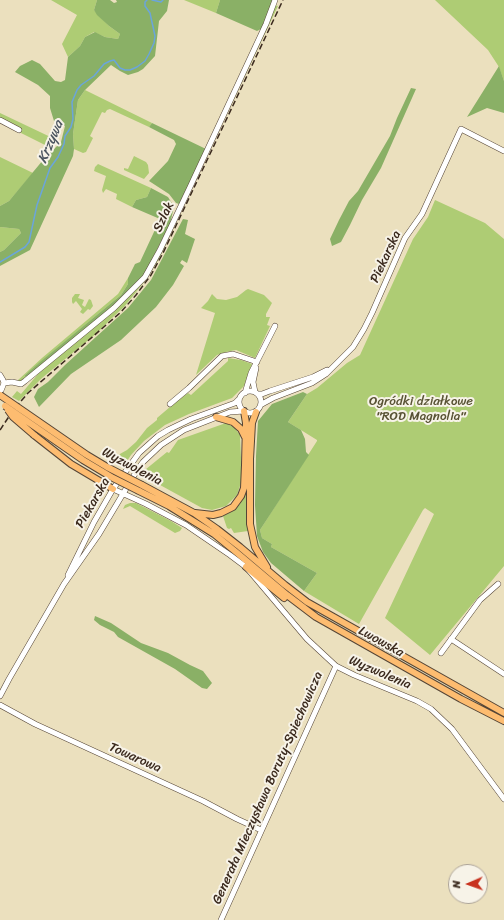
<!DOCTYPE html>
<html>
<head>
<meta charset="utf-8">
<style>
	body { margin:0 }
	#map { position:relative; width:504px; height:920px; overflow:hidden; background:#ebe0be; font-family:Sriracha,sans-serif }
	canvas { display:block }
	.north { position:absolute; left:448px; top:864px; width:40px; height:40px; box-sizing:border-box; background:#f7f3e8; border:1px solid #aca397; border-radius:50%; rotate:268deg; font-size:11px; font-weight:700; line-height:16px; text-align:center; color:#3b2a1e }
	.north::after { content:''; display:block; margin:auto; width:14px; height:18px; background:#c8321e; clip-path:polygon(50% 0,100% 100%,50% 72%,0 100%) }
</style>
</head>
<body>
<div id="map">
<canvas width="504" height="920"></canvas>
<div class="north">N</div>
</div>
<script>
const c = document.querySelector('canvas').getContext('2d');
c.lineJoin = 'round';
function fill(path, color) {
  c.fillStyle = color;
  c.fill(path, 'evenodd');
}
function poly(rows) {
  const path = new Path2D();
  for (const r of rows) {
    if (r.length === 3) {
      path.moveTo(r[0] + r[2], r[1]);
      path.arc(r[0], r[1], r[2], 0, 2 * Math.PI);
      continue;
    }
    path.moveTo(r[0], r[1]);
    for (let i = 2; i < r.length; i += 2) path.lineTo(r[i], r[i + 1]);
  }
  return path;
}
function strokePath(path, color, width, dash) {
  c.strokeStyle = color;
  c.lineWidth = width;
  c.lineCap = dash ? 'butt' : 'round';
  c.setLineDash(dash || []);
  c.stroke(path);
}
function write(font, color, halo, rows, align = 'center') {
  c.font = font + ' Sriracha,sans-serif';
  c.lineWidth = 4;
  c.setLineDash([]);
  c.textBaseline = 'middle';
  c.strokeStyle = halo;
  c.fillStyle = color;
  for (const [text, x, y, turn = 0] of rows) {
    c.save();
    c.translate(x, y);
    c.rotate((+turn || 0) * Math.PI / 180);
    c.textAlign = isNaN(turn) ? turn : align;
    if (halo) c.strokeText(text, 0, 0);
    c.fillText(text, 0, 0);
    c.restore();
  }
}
fill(poly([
	[51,0,97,0,94,10,109,26,120,34,118,39,105,37,94,32,85,37,80,46,68,57,62,44,77,15],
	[184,0,220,0,216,13],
	[435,0,504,0,504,81,499,67,488,50],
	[275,5,278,6,252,61,169,237,159,259,145,281,124,307,112,318,97,333,42,378,19,401,12,397,17,391,21,394,38,374,98,323,106,318,138,288,144,281],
	[85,90,152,123,149,127,110,109,107,110,105,113,102,112,90,136,93,138,86,152,83,153,74,149,73,134,78,100],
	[0,113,61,142,58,144,48,140,45,145,21,133,21,128,0,118],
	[134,156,146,162,148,165,149,173,144,179,124,170,124,168,128,169],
	[0,157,33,173,9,201,0,206],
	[98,164,151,188,147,197,136,200,132,207,116,199,117,194,106,189,103,193,102,190,106,176,94,171,95,167],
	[435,200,485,223,504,239,504,566,430,655,385,618,434,514,425,508,423,510,359,624,304,591,317,573,271,547,272,544,262,538,260,530,317,441,317,440,288,422,307,394,317,388,347,363,360,355,413,239,428,217],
	[0,227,19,229,21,233,4,250,0,252],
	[128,278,128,284,121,295,25,375,27,377,21,381,17,381,42,358,118,294],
	[248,289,264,295,272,303,266,314,266,317,270,317,267,325,270,326,255,358,236,350,226,352,217,355,196,375,215,313,201,308,208,301,212,294,217,299,226,300,237,297,246,290],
	[75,294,80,294,78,298,84,300,82,305,85,307,89,299,91,300,93,306,90,310,88,309,83,314,80,312,82,309,76,301,73,304,72,302,72,298],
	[228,358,241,360,252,364,244,386,232,398,189,414,165,425,144,441,131,455,125,464,121,465,111,459,127,450,136,442,147,428,157,420,157,418,177,401,188,393,191,395,228,361],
	[226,423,234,427,240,435,242,480,237,495,226,506,212,510,202,508,140,474,167,452,169,453,178,440],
	[247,487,248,531,234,533,231,528,229,529,227,528,223,516,234,510,240,504],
	[130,503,136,503,171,521,182,528,180,531,175,533,130,506,123,509,125,505]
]), '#aecc74');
fill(poly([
	[97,0,110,0,114,3,117,2,116,0,169,0,167,11,159,21,155,56,143,69,138,72,128,75,120,71,111,65,85,90,78,100,73,134,74,149,73,156,30,250,0,266,0,252,4,250,21,233,19,229,0,227,0,206,9,201,53,148,54,149,61,142,65,126,54,121,50,108,50,96,38,85,15,72,20,66,32,60,40,64,55,81,61,82,65,80,68,57,80,46,85,37,95,32,105,37,118,39,120,34,109,26,97,15,94,10],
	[220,0,274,0,261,29,257,31,216,13],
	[499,66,504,81,504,113,487,108,467,117],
	[411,88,416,89,381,168,362,200,350,225,341,242,332,246,330,239,339,220,349,201,358,191,390,136,397,118],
	[152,123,206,149,179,204,176,203,169,194,149,181,168,161,176,144,174,140,149,127],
	[151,188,168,197,173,205,173,211,170,224,145,273,132,290,27,377,25,376,25,375,40,362,121,295,128,284,128,278,135,264,140,262,160,219,132,207,136,200,147,197],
	[183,219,188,220,185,234,195,239,187,263,182,260,180,263,184,266,173,285,156,307,121,340,71,374,39,407,34,397,38,389,48,382,65,365,128,308,151,280],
	[303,392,307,394,288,422,301,430,305,439,306,452,309,455,260,530,262,538,272,544,271,547,317,573,304,591,271,563,263,552,257,536,255,505,256,456,258,421,272,404],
	[95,616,111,623,141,643,168,653,190,665,203,671,212,683,207,689,202,688,175,669,118,637,114,632,100,625,94,620]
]), '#8ab066');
strokePath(poly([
	[152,0,161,2,163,0],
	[0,262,25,247,29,242,37,205,50,168,58,157,64,144,65,136,71,127,73,119,72,102,77,90,81,85,94,76,104,64,110,61,114,60,120,68,125,70,130,70,137,67,145,61,149,54,154,43,155,36,150,13,145,6,145,2,147,0]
]), '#6ba5db', 1.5);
const minor = poly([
	[0,120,19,130],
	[0,375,3,380,4,383,0,393],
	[4,383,12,382,21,384,25,381,114,308,145,277,160,250,190,187,266,24,275,0],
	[250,402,11],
	[255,392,253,382,256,368],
	[245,393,251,373,275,326],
	[258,394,262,394,270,391,313,377,327,370],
	[170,404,189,388,222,356,233,354,257,362],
	[262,404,273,398,312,383,326,374,353,347,364,329,372,313,405,238,422,214,461,129,504,151],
	[113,489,146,504,186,525,230,555,246,567,307,639,336,666,354,675,417,701,431,709,452,729,504,799],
	[68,575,94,522,113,489,139,453,158,436,168,430,191,419,235,403,238,400],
	[451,639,504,674],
	[441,653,480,600,498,584],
	[0,696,9,679,64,584,99,534,136,472,143,462,161,445,184,430,230,412,244,411],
	[0,705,35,724,203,801,237,819,261,830],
	[221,920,336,666]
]);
const major = poly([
	[256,412,252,423,250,459,250,524,255,547,267,567],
	[216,417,233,422,241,429,245,437],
	[34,435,71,464,113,489],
	[142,485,194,513,217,529,240,547,285,585,307,602,504,713],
	[139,491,169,506,214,534,236,552,287,595,316,617,461,699,504,721],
	[195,513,213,515,221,513,233,507,241,496,244,488,245,465,246,423,244,411],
	[246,567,284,598]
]);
strokePath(minor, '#554536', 6);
strokePath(major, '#554536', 8);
strokePath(minor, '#fff', 5);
strokePath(major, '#fdbc70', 6);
strokePath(poly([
	[0,430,14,409,28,393,121,312,136,295,151,275,163,253,283,0]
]), '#3b2a1e', 1.5, [6, 3]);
const majorBridge = poly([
	[0,395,87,455,107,467,142,485],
	[5,406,83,460,113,478,139,491],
	[8,410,13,417,34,435]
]);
strokePath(majorBridge, '#554536', 8, []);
strokePath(majorBridge, '#fdbc70', 6);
write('13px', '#3b2a1e', '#f7f3e8', [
	["Szlak",164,217,-65],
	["Piekarska",386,257,-65],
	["Wyzwolenia",132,467,28],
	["Piekarska",93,503,-60],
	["Lwowska",381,642,29],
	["Wyzwolenia",380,673,23],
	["Towarowa",135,758,24],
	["Generała Mieczysława Boruty-Spiechowicza",268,788,-66]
]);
write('13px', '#585234', '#f7f3e8', [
	["Ogródki działkowe",421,402],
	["\"ROD Magnolia\"",421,417]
]);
write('italic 14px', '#4c5560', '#f7f3e8', [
	["Krzywa",51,142,-67]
]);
</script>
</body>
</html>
